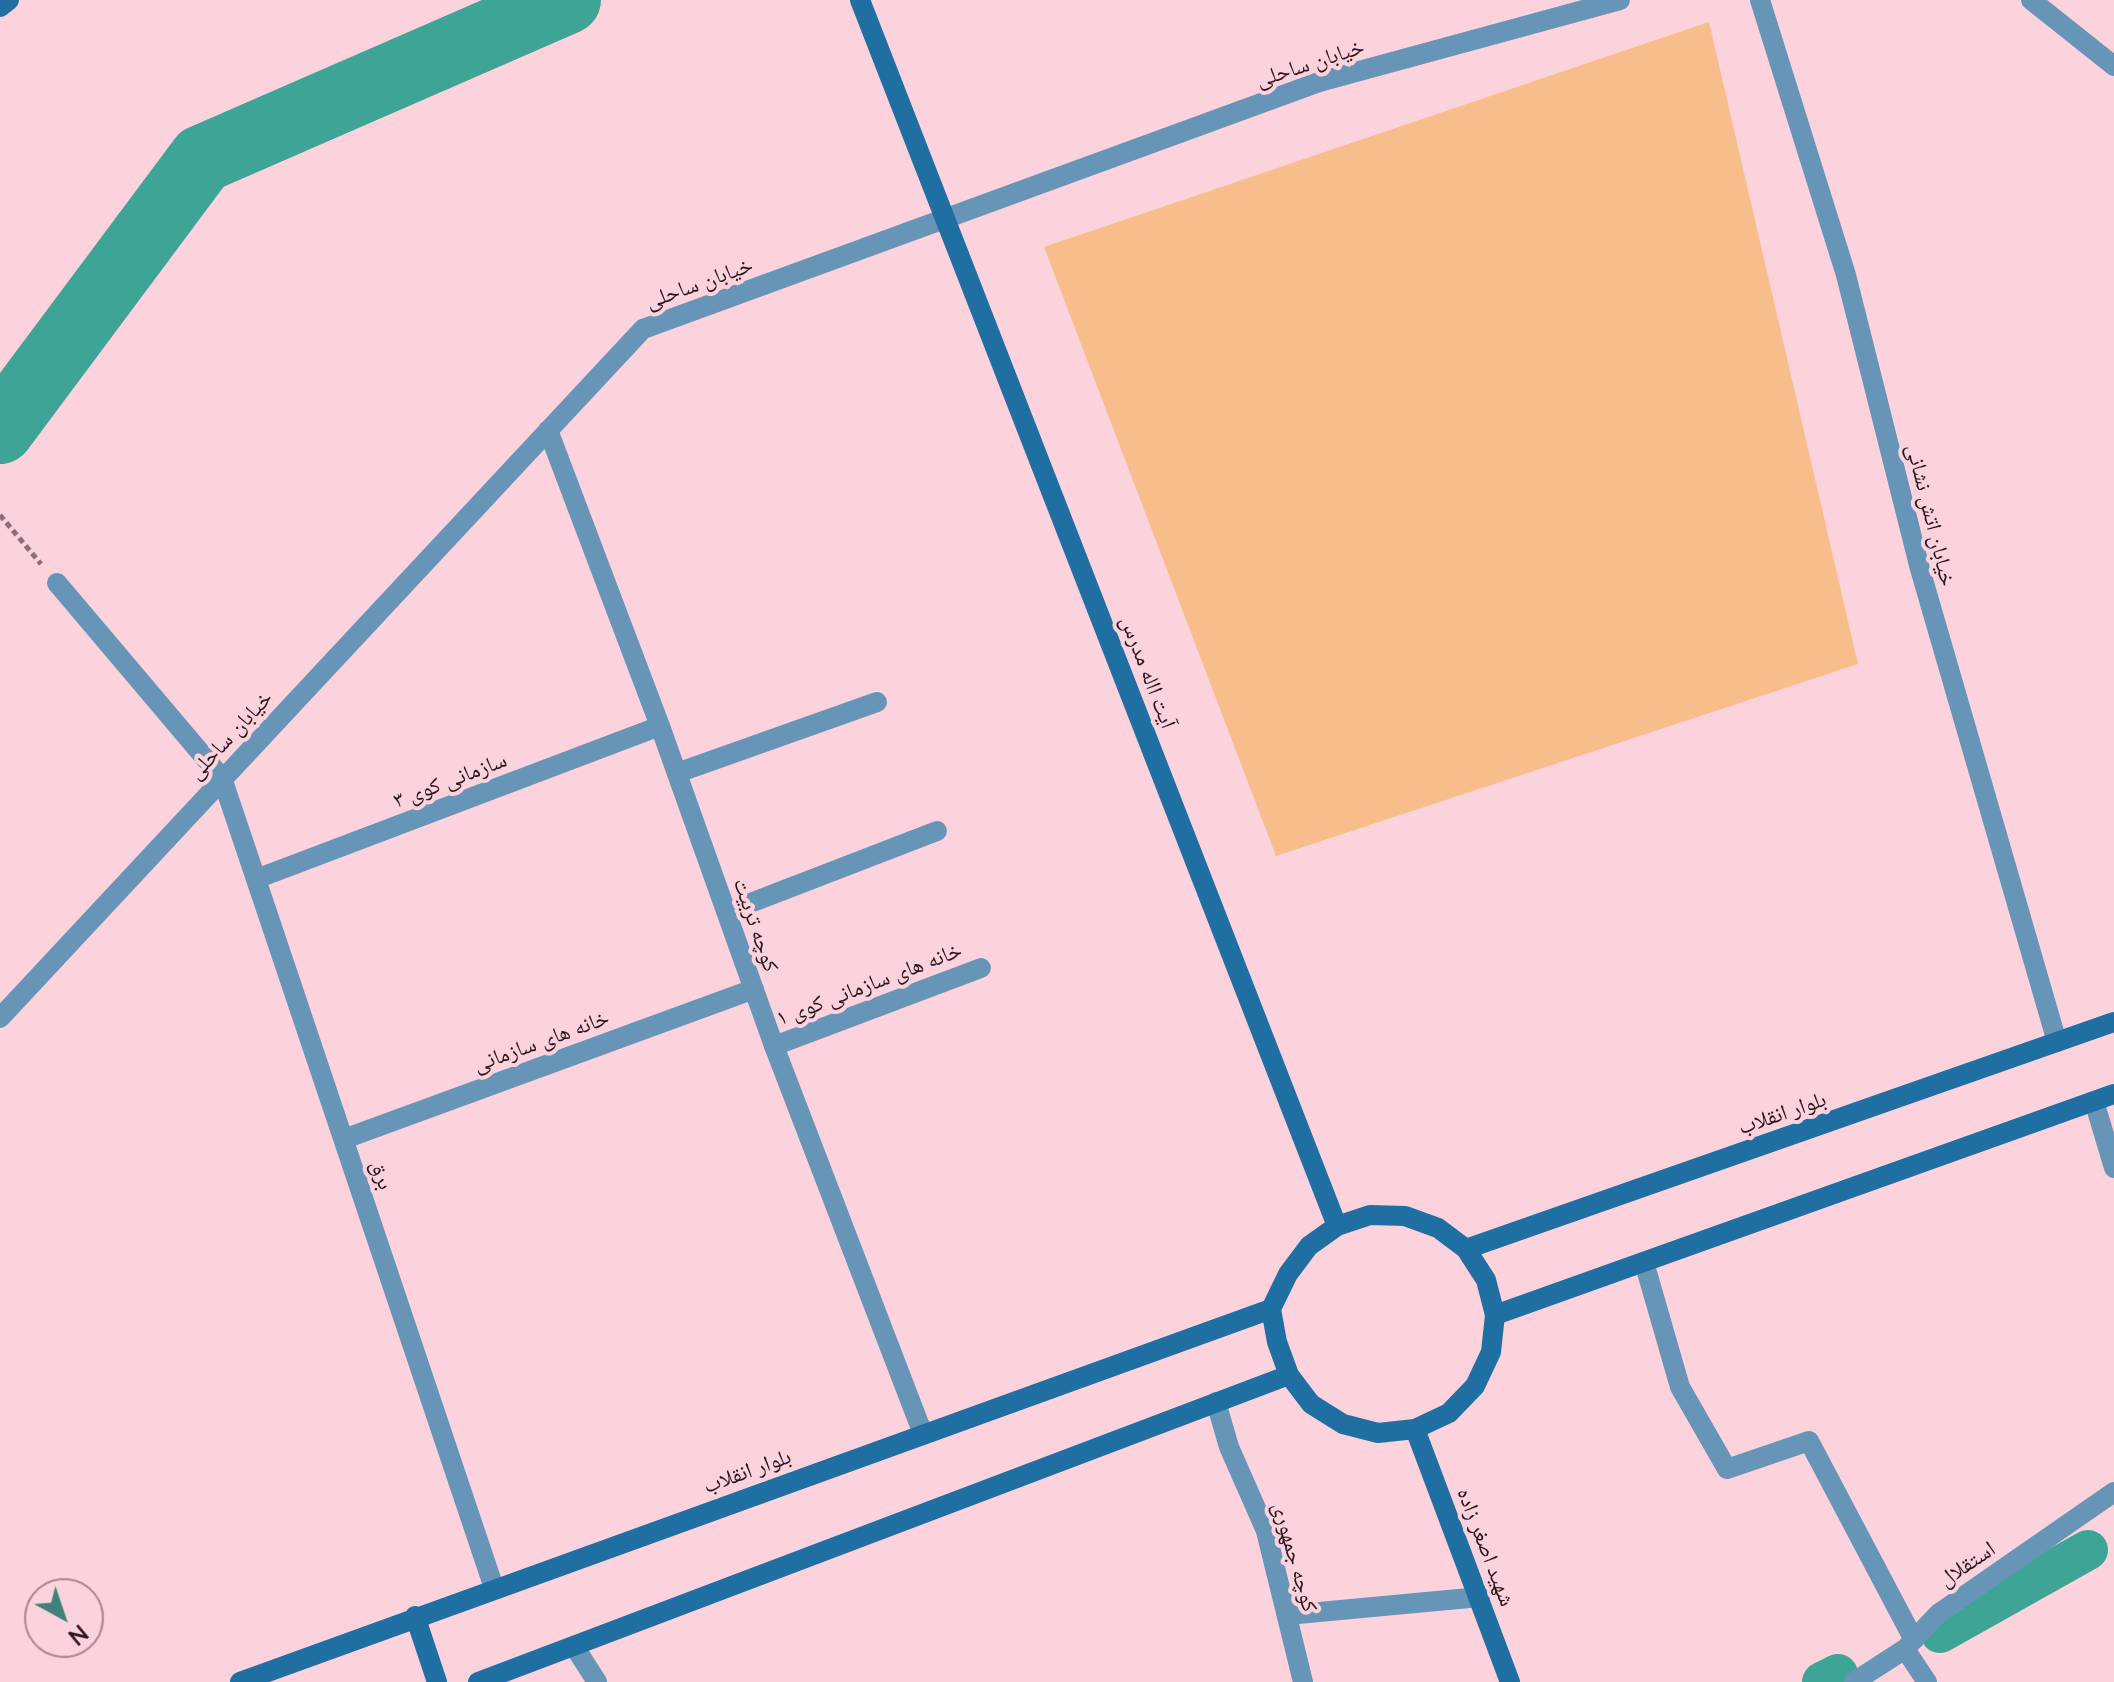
<!DOCTYPE html>
<html>
<head>
<meta charset="utf-8">
<style>
	body { margin:0 }
	#map { position:relative; width:2114px; height:1682px; overflow:hidden; background:#fcd2dc; font-family:Lato,sans-serif }
	canvas { display:block }
	.north { position:absolute; left:24px; top:1578px; width:80px; height:80px; box-sizing:border-box; background:#fcd2dc; border:2px solid #a7868e; border-radius:50%; rotate:140deg; font-size:22px; font-weight:700; line-height:32px; text-align:center; color:#28151a }
	.north::after { content:''; display:block; margin:auto; width:28px; height:36px; background:#3e8378; clip-path:polygon(50% 0,100% 100%,50% 72%,0 100%) }
</style>
</head>
<body>
<div id="map">
<canvas width="2114" height="1682"></canvas>
<div class="north">N</div>
</div>
<script>
const c = document.querySelector('canvas').getContext('2d');
c.lineJoin = 'round';
function fill(path, color) {
  c.fillStyle = color;
  c.fill(path, 'evenodd');
}
function poly(rows) {
  const path = new Path2D();
  for (const r of rows) {
    path.moveTo(r[0], r[1]);
    for (let i = 2; i < r.length; i += 2) path.lineTo(r[i], r[i + 1]);
  }
  return path;
}
function strokePath(path, color, width, dash) {
  c.strokeStyle = color;
  c.lineWidth = width;
  c.lineCap = dash ? 'butt' : 'round';
  c.setLineDash(dash || []);
  c.stroke(path);
}
function write(font, color, halo, rows, align = 'center') {
  c.font = font + ' Lato,"Noto Naskh Arabic",sans-serif';
  c.lineWidth = 8;
  c.setLineDash([]);
  c.textBaseline = 'middle';
  c.strokeStyle = halo;
  c.fillStyle = color;
  for (const [text, x, y, turn = 0] of rows) {
    c.save();
    c.translate(x, y);
    c.rotate((+turn || 0) * Math.PI / 180);
    c.textAlign = isNaN(turn) ? turn : align;
    if (halo) c.strokeText(text, 0, 0);
    c.fillText(text, 0, 0);
    c.restore();
  }
}
fill(poly([
	[1709,22,1858,664,1276,856,1044,247]
]), '#f7be8c');
strokePath(poly([
	[1940,1633,2088,1550],
	[1822,1682,1838,1674]
]), '#3da496', 40);
strokePath(poly([
	[0,430,202,159,567,0]
]), '#3da496', 68);
strokePath(poly([
	[0,515,41,564]
]), '#8c6e76', 5, [6, 4]);
strokePath(poly([
	[677,773,877,702],
	[727,912,937,831],
	[774,1046,981,968]
]), '#6795b8', 20);
strokePath(poly([
	[1760,0,1846,275,1920,569,2057,1042],
	[2031,0,2114,66],
	[548,430,660,726,774,1046,923,1434],
	[57,583,222,778,494,1588],
	[256,879,660,726],
	[0,1018,643,329,1319,82,1620,0],
	[2094,1101,2114,1168],
	[344,1139,754,989],
	[1644,1262,1680,1387,1727,1469,1809,1441,1914,1640],
	[1216,1402,1229,1447,1266,1531,1303,1682],
	[1287,1615,1480,1597],
	[574,1646,597,1682],
	[1905,1649,1927,1682],
	[1854,1682,1905,1649,1938,1614,2114,1492]
]), '#6795b8', 20);
strokePath(poly([
	[860,0,1337,1226],
	[0,7,9,0],
	[1370,1215,1405,1216,1438,1228,1466,1249,1486,1280,1495,1315,1491,1352,1475,1386,1449,1413,1415,1429,1378,1433,1343,1424,1311,1404,1289,1375,1277,1342,1271,1309,1288,1274,1309,1246,1337,1226,1370,1215],
	[1466,1249,2114,1022],
	[1495,1315,2114,1094],
	[1415,1429,1510,1682],
	[415,1616,437,1682],
	[240,1682,1271,1309],
	[478,1682,1289,1375]
]), '#206fa3', 20);
write('22px', '#28151a', '#fcd2dc', [
	["خیابان ساحلی",1310,63,-18],
	["خیابان ساحلی",699,283,-20],
	["خیابان اتش نشانی",1931,515,76],
	["آیت االه مدرس",1148,672,69],
	["خیابان ساحلی",230,735,-47],
	["سازمانی کوی ۳",450,780,-21],
	["کوچه تربیت",756,925,71],
	["خانه های سازمانی کوی ۱",869,984,-21],
	["خانه های سازمانی",541,1041,-20],
	["بلوار انقلاب",1782,1113,-19],
	["برق",382,1175,72],
	["بلوار انقلاب",747,1471,-20],
	["شهید اصغر زاده",1486,1547,69],
	["کوچه جمهوری",1295,1557,74],
	["استقلال",1967,1564,-34]
]);
</script>
</body>
</html>
